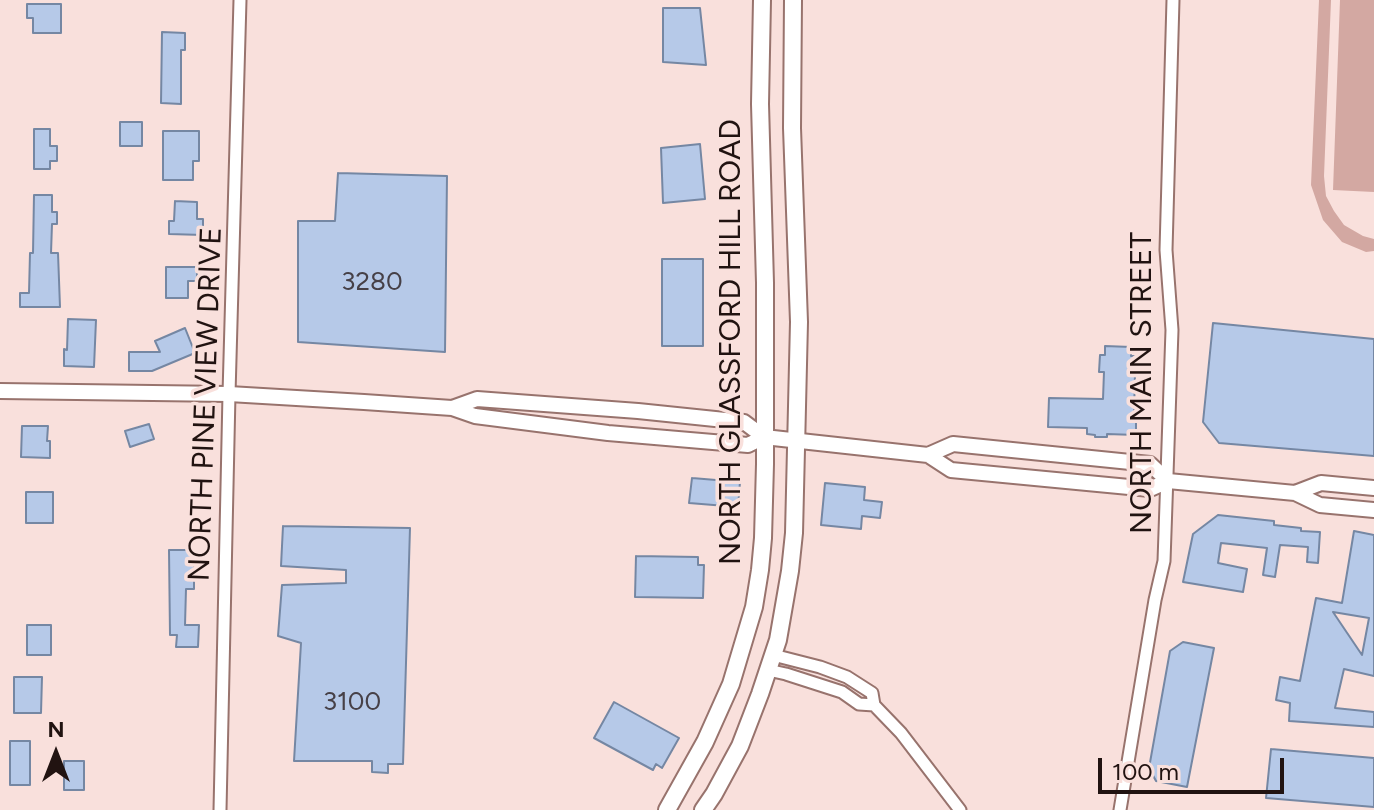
<!DOCTYPE html>
<html>
<head>
<meta charset="utf-8">
<style>
	body { margin:0 }
	#map { position:relative; width:1374px; height:810px; overflow:hidden; background:#f9e0dc; font-family:Figtree,sans-serif }
	canvas { display:block }
	.north { position:absolute; left:16px; top:714px; width:80px; height:80px; -webkit-text-stroke:6px #f9e0dc; paint-order:stroke; rotate:0deg; font-size:22px; font-weight:700; line-height:32px; text-align:center; color:#211311 }
	.north::after { content:''; display:block; margin:auto; width:28px; height:36px; background:#211311; clip-path:polygon(50% 0,100% 100%,50% 72%,0 100%) }
	.scale { position:absolute; left:1098px; top:758px; width:186px; height:36px; box-sizing:border-box; border:4px solid #211311; border-top:0; padding-left:10px; font-size:24px; line-height:28px; white-space:nowrap; color:#211311; -webkit-text-stroke:6px #f9e0dc; paint-order:stroke }
</style>
</head>
<body>
<div id="map">
<canvas width="1374" height="810"></canvas>
<div class="north">N</div>
<div class="scale">100 m</div>
</div>
<script>
const c = document.querySelector('canvas').getContext('2d');
c.lineJoin = 'round';
function fill(path, color) {
  c.fillStyle = color;
  c.fill(path, 'evenodd');
}
function poly(rows) {
  const path = new Path2D();
  for (const r of rows) {
    path.moveTo(r[0], r[1]);
    for (let i = 2; i < r.length; i += 2) path.lineTo(r[i], r[i + 1]);
  }
  return path;
}
function strokePath(path, color, width, dash) {
  c.strokeStyle = color;
  c.lineWidth = width;
  c.lineCap = dash ? 'butt' : 'round';
  c.setLineDash(dash || []);
  c.stroke(path);
}
function write(font, color, halo, rows, align = 'center') {
  c.font = font + ' Figtree,sans-serif';
  c.lineWidth = 7;
  c.setLineDash([]);
  c.textBaseline = 'middle';
  c.strokeStyle = halo;
  c.fillStyle = color;
  for (const [text, x, y, turn = 0] of rows) {
    c.save();
    c.translate(x, y);
    c.rotate((+turn || 0) * Math.PI / 180);
    c.textAlign = isNaN(turn) ? turn : align;
    if (halo) c.strokeText(text, 0, 0);
    c.fillText(text, 0, 0);
    c.restore();
  }
}
fill(poly([
	[1319,0,1331,0,1324,176,1326,196,1334,211,1344,225,1363,236,1374,239,1374,251,1366,252,1342,242,1323,220,1311,185],
	[1340,0,1374,0,1374,192,1333,190]
]), '#d3a8a2');
const building = poly([
	[27,4,61,4,61,33,33,33,33,18,27,18,27,4],
	[663,8,700,8,706,65,663,62,663,8],
	[162,32,185,33,185,50,181,50,181,104,161,103,162,32],
	[120,122,142,122,142,146,120,146,120,122],
	[34,129,50,129,50,146,57,146,57,161,50,161,50,169,34,169,34,129],
	[163,131,199,131,199,161,193,161,193,180,163,180,163,131],
	[700,144,705,199,663,203,661,148,700,144],
	[338,173,447,176,445,352,298,342,298,221,335,221,338,173],
	[34,195,52,195,52,212,57,212,57,224,52,224,51,253,58,253,60,307,20,307,20,293,29,293,30,253,33,253,34,195],
	[175,201,197,202,197,219,203,219,203,235,169,234,169,221,174,221,175,201],
	[662,259,703,259,703,346,662,346,662,259],
	[166,267,197,267,197,281,188,281,188,298,166,298,166,267],
	[68,319,96,320,94,367,64,366,64,349,67,350,68,319],
	[1213,323,1374,339,1374,456,1219,443,1203,422,1213,323],
	[185,328,195,353,152,371,129,371,129,352,160,352,155,341,185,328],
	[1105,346,1131,347,1131,356,1139,356,1138,373,1135,373,1134,415,1136,415,1136,435,1107,434,1107,437,1095,437,1095,435,1087,434,1087,428,1048,427,1049,398,1103,399,1104,372,1099,372,1100,355,1105,355,1105,346],
	[149,424,154,439,130,447,125,431,149,424],
	[22,426,48,426,47,441,50,441,50,458,21,457,22,426],
	[692,478,740,482,738,507,689,503,692,478],
	[825,483,865,487,864,500,882,502,880,518,862,516,861,529,821,525,825,483],
	[26,492,53,492,53,523,26,523,26,492],
	[1218,515,1274,521,1274,525,1301,528,1301,531,1320,532,1318,563,1307,562,1308,547,1280,545,1275,577,1263,575,1267,548,1221,543,1218,563,1247,569,1243,592,1183,582,1193,534,1218,515],
	[283,526,410,528,403,764,388,764,388,773,372,772,372,761,294,761,301,643,278,636,282,585,346,583,346,570,281,566,283,526],
	[1354,531,1374,535,1374,676,1344,669,1335,708,1374,712,1374,727,1289,721,1290,703,1276,700,1280,677,1300,681,1316,598,1342,603,1354,531],
	[1333,612,1369,618,1362,655,1333,612],
	[169,550,194,550,194,589,186,589,185,625,199,625,198,647,176,647,177,635,170,635,169,550],
	[636,556,698,557,698,565,704,565,703,598,635,597,636,556],
	[27,625,51,625,51,655,27,655,27,625],
	[1183,642,1214,648,1187,787,1156,781,1149,768,1170,651,1183,642],
	[14,677,42,677,41,713,14,713,14,677],
	[614,702,679,738,662,768,656,764,653,770,594,738,614,702],
	[10,741,30,741,30,785,10,785,10,741],
	[1271,749,1374,758,1374,807,1266,798,1271,749],
	[64,761,84,761,84,790,64,790,64,761]
]);
fill(building, '#b6c9e8');
strokePath(building, '#7587a3', 2);
const minor = poly([
	[773,655,820,667,847,677,872,693,874,705],
	[768,670,786,674,842,692,859,704,874,705],
	[874,705,901,733,960,810],
	[220,810,229,394,240,0],
	[1120,810,1155,600,1164,561,1172,330,1166,250,1173,0]
]);
const tertiary = poly([
	[0,391,229,394,364,402,452,408,475,416,608,433,748,445,764,437,928,455],
	[452,408,477,399,638,411,744,422,764,437],
	[1168,481,1150,464,953,444,928,455,951,470,1150,489,1168,481,1295,493,1320,505,1374,510],
	[1295,493,1321,483,1374,488]
]);
const primary = poly([
	[667,810,705,742,731,684,754,607,760,570,763,538,765,464,765,283,760,104,762,0],
	[703,810,714,794,740,746,760,694,778,640,790,571,794,533,799,322,792,128,793,0]
]);
strokePath(minor, '#98736d', 15);
strokePath(tertiary, '#98736d', 18);
strokePath(primary, '#98736d', 20);
strokePath(minor, '#fff', 11);
strokePath(tertiary, '#fff', 14);
strokePath(primary, '#fff', 16);
write('26px', '#464047', null, [
	["3280",372,282],
	["3100",352,702]
]);
write('30px', '#211311', '#f9e0dc', [
	["NORTH GLASSFORD HILL ROAD",731,342,-90],
	["NORTH MAIN STREET",1142,383,-90],
	["NORTH PINE VIEW DRIVE",206,404,-88]
]);
</script>
</body>
</html>
